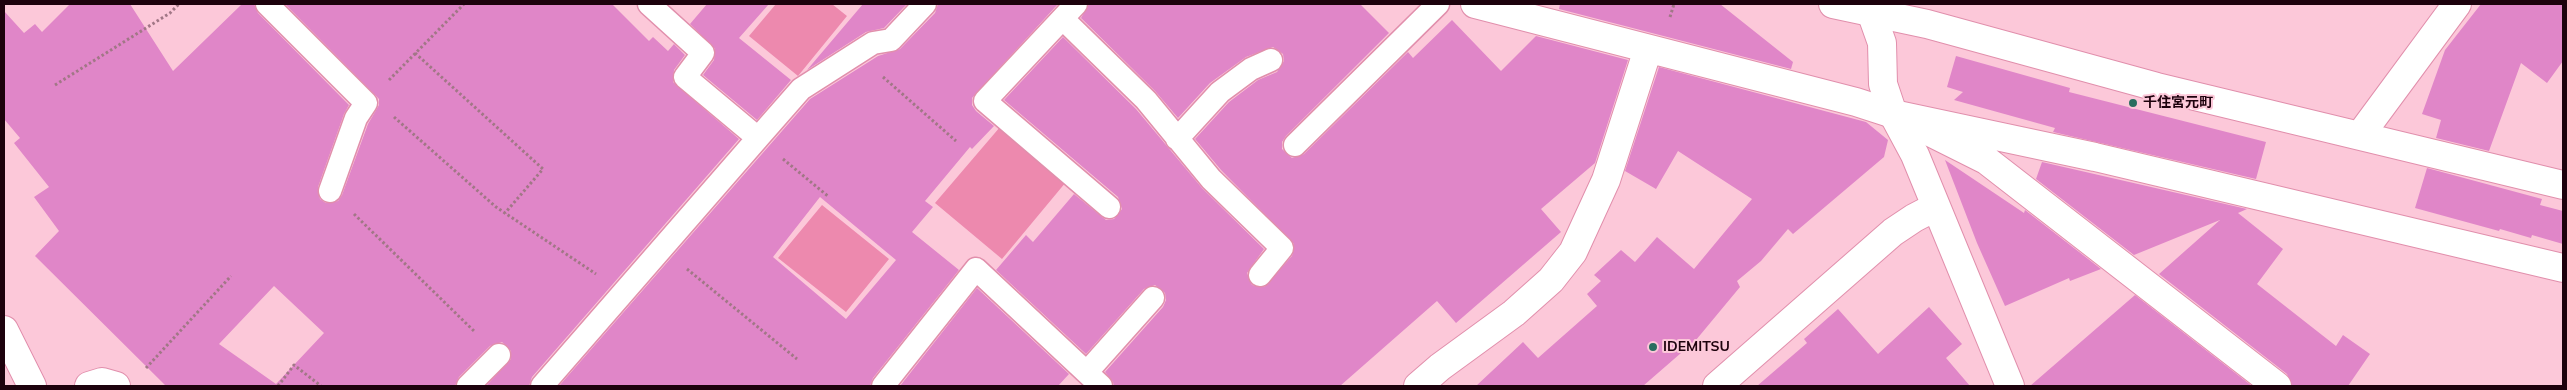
<!DOCTYPE html>
<html>
<head>
<meta charset="utf-8">
<style>
	body { margin:0 }
	#map { position:relative; width:2567px; height:390px; overflow:hidden; background:#fcc8d9; font-family:Mulish,sans-serif }
	canvas { display:block }
	.frame { position:absolute; inset:0; border:5px solid #1d020d; pointer-events:none }
</style>
</head>
<body>
<div id="map">
<canvas width="2567" height="390"></canvas>
<div class="frame"></div>
</div>
<script>
const c = document.querySelector('canvas').getContext('2d');
c.lineJoin = 'round';
function fill(path, color) {
  c.fillStyle = color;
  c.fill(path, 'evenodd');
}
function poly(rows) {
  const path = new Path2D();
  for (const r of rows) {
    path.moveTo(r[0], r[1]);
    for (let i = 2; i < r.length; i += 2) path.lineTo(r[i], r[i + 1]);
  }
  return path;
}
function strokePath(path, color, width, dash) {
  c.strokeStyle = color;
  c.lineWidth = width;
  c.lineCap = dash ? 'butt' : 'round';
  c.setLineDash(dash || []);
  c.stroke(path);
}
function write(font, color, halo, rows, align = 'center') {
  c.font = font + ' Mulish,"Noto Sans JP",sans-serif';
  c.lineWidth = 4;
  c.setLineDash([]);
  c.textBaseline = 'middle';
  c.strokeStyle = halo;
  c.fillStyle = color;
  for (const [text, x, y, turn = 0] of rows) {
    c.save();
    c.translate(x, y);
    c.rotate((+turn || 0) * Math.PI / 180);
    c.textAlign = isNaN(turn) ? turn : align;
    if (halo) c.strokeText(text, 0, 0);
    c.fillText(text, 0, 0);
    c.restore();
  }
}
fill(poly([
	[776,4,832,4,847,16,798,76,749,36],
	[1000,127,1066,182,1002,259,935,203],
	[822,205,889,259,846,312,778,258]
]), '#ed89ae');
fill(poly([
	[70,4,130,4,173,71,242,4,254,4,258,13,349,105,344,114,318,187,320,199,326,203,338,201,342,195,368,124,379,105,379,99,285,4,612,4,649,41,653,37,668,51,674,44,685,55,674,70,673,82,739,139,532,377,529,386,486,386,511,359,511,351,502,342,490,346,459,377,455,386,166,386,35,256,59,231,34,197,49,187,14,143,20,138,4,119,4,11,24,33,35,24,42,32],
	[274,286,324,333,276,384,219,344],
	[707,4,769,4,739,38,791,80,757,120,703,75,714,60,715,49,690,24],
	[863,4,907,4,884,28,866,32,807,70],
	[938,4,1058,4,972,98,972,105,976,111,994,126,972,149,970,147,925,201,933,207,912,232,959,270,873,378,870,386,559,386,810,99,878,56,900,49,935,13],
	[820,197,896,260,846,319,773,257],
	[1089,4,1360,4,1389,33,1286,136,1282,142,1282,149,1292,158,1304,154,1408,52,1413,58,1452,20,1501,71,1536,36,1628,60,1595,163,1541,209,1561,232,1456,323,1437,301,1340,386,1114,386,1113,382,1105,372,1163,307,1166,300,1165,293,1155,285,1144,289,1086,354,996,270,1026,235,1033,242,1074,194,1106,220,1114,219,1122,209,1118,197,1004,100,1063,37,1136,109,1202,188,1264,249,1247,273,1252,285,1264,287,1292,256,1294,244,1221,170,1195,139,1229,102,1258,80,1277,72,1284,61,1283,54,1273,47,1246,57,1210,83,1178,118,1155,91,1081,18],
	[1560,4,1720,4,1793,62,1791,69,1559,9],
	[2481,4,2563,4,2563,61,2547,83,2521,63,2489,151,2436,138,2441,120,2422,114,2445,50],
	[1956,56,2070,88,2069,92,2266,142,2256,179,2053,132,2055,128,1954,100,1963,92,1947,87],
	[1659,67,1866,122,1888,140,1884,157,1793,234,1788,229,1761,261,1737,281,1740,287,1696,340,1643,386,1476,386,1523,342,1538,358,1597,306,1587,294,1601,281,1594,275,1621,250,1635,262,1657,237,1694,269,1752,199,1678,151,1656,189,1625,171],
	[1945,160,2024,213,2025,210,2101,269,2070,281,2069,278,2005,306,1977,243],
	[2042,162,2247,209,2238,213,2283,249,2257,284,2336,346,2343,335,2370,354,2348,386,2292,386,2287,374,2159,274,2220,220,2134,255,2036,179],
	[2427,168,2542,199,2540,205,2563,211,2563,244,2532,235,2531,238,2500,229,2499,231,2415,208],
	[977,288,1069,374,1058,386,900,386],
	[2135,295,2252,386,2030,386],
	[1929,307,1962,344,1946,358,1970,386,1757,386,1807,343,1804,339,1838,309,1878,354]
]), '#e086c8');
const service = poly([
	[267,4,366,103,356,118,330,191],
	[1076,4,985,101,1109,207],
	[1063,19,1146,100,1211,179,1282,248,1260,275],
	[758,138,801,89,873,43,891,40,925,4],
	[1177,139,1220,92,1251,69,1271,60],
	[1295,145,1438,4],
	[1087,372,1153,298],
	[468,386,499,355],
	[542,386,758,138,685,77,703,53,649,4],
	[883,386,976,269,1101,386]
]);
const minor = poly([
	[1475,4,1856,102,1893,114,2095,157,2563,268],
	[1833,4,1927,24,2157,87,2563,185],
	[1930,132,1986,160,2277,386],
	[2361,134,2457,4],
	[89,386,102,382,116,386],
	[1418,386,1440,367,1514,313,1551,280,1573,252,1606,180,1648,49]
]);
const tertiary = poly([
	[1871,4,1871,12,1882,43,1883,84,1893,114,1915,155,2010,386],
	[1717,386,1893,232,1914,218,1935,207]
]);
const trunk = poly([
	[4,330,32,386]
]);
strokePath(service, '#e18fac', 25);
strokePath(minor, '#e18fac', 30);
strokePath(tertiary, '#e18fac', 30);
strokePath(trunk, '#e18fac', 30);
strokePath(poly([
	[1670,17,1674,4],
	[415,53,543,169,505,213],
	[883,77,956,141],
	[389,80,464,4],
	[55,85,170,13,179,4],
	[394,117,496,207,596,274],
	[783,159,829,197],
	[354,214,475,332],
	[687,269,797,359],
	[146,368,231,276],
	[278,386,294,365,321,386]
]), '#a17786', 3, [2.5, 2.5]);
strokePath(service, '#fff', 22);
strokePath(minor, '#fff', 28);
strokePath(tertiary, '#fff', 28);
strokePath(trunk, '#fff', 28);
for (const [x, y, r, color] of [
	[2133,103,5,"#296d5f"],
	[1653,347,5,"#296d5f"]
]) {
  const dot = new Path2D();
  dot.arc(x, y, r, 0, 2 * Math.PI);
  c.fillStyle = color;
  c.fill(dot);
  strokePath(dot, '#fcc8d9', 2);
}
write('bold 14px', '#1d020d', '#fcc8d9', [
	["千住宮元町",2143,103],
	["IDEMITSU",1663,347]
], 'left');
</script>
</body>
</html>
